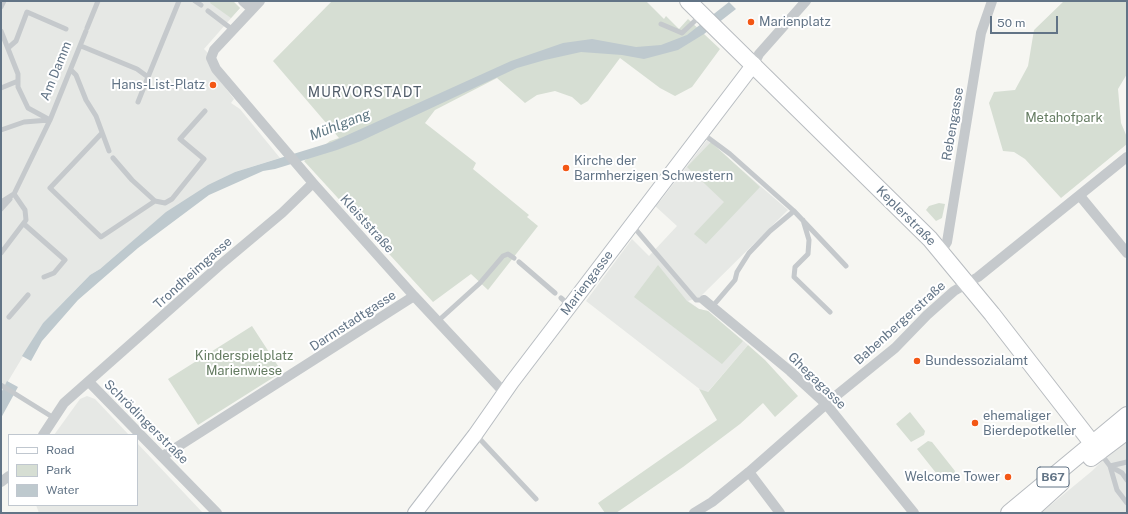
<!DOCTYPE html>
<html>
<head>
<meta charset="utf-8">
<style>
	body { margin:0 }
	#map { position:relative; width:1128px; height:514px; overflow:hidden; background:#f6f6f2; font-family:"Public Sans",sans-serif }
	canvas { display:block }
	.frame { position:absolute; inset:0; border:2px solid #627486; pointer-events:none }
	.legend { position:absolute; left:8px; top:434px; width:130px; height:72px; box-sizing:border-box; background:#fff; border:1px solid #c0c7cf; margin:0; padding:5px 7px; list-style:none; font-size:12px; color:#627486 }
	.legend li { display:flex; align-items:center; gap:8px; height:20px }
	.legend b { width:20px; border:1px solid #c0c7cf }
	.scale { position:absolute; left:990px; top:16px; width:68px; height:18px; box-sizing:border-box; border:2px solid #627486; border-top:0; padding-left:5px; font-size:12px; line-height:14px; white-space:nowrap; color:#627486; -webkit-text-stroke:3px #fff; paint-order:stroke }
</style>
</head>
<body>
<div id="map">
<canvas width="1128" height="514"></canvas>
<div class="frame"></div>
<ul class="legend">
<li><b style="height:5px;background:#fff"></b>Road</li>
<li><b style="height:11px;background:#d6ded3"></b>Park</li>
<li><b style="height:11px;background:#bec9ce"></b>Water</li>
</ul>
<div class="scale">50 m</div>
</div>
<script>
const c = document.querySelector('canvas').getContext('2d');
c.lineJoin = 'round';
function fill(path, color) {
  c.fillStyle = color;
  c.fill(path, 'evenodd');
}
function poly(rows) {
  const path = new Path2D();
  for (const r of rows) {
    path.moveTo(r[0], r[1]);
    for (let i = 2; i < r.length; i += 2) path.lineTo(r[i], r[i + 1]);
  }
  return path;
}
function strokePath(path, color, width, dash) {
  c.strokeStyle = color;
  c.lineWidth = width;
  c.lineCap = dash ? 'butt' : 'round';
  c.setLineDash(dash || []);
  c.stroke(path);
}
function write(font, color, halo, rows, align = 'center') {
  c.font = font + ' "Public Sans",sans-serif';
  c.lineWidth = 4;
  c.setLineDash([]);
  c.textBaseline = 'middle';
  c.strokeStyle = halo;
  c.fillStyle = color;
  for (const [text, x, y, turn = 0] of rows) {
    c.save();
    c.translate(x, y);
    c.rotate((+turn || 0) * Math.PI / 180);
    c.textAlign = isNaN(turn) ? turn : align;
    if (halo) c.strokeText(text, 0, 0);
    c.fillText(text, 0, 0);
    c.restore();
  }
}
fill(poly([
	[1,1,233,1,240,8,204,49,208,53,211,69,234,99,231,103,240,109,280,158,235,172,206,187,156,221,100,269,90,275,43,323,1,393],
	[707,140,788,210,700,297,688,301,699,309,708,311,748,345,706,394,586,301,632,239,649,256,677,226,654,205,661,200],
	[87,396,95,399,129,435,54,435,80,399],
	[1127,436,1127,513,1041,513,1092,471],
	[137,443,203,513,39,513,36,505,137,505]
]), '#e6e8e5');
fill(poly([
	[211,1,233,1,240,8,231,18,210,3],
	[332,1,646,1,664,19,666,16,679,29,688,19,720,49,692,87,675,96,660,88,620,58,588,101,581,105,572,97,555,91,537,95,525,103,497,78,435,110,425,123,476,163,473,169,529,215,527,217,538,226,488,290,471,274,433,302,304,161,330,141,339,138,273,61],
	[1064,1,1127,1,1127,74,1118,89,1121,123,1127,137,1127,144,1061,198,1025,159,1014,152,1003,151,989,103,994,92,1015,90,1028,66,1034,30],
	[711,142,760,187,706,244,694,234,724,202,687,167],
	[939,203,945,204,942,218,936,221,926,210,929,206],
	[658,265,687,301,699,309,708,311,743,341,722,364,634,297],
	[252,326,282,372,198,425,168,379],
	[748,345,765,360,798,396,775,417,763,403,740,424,683,467,616,513,605,513,598,503,717,420,699,389,708,392],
	[910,412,925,431,924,435,911,442,896,424],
	[928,441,932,442,955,471,954,475,944,483,917,449]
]), '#d6ded3');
fill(poly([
	[729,2,736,9,704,34,678,50,644,59,622,55,581,52,545,60,517,68,361,141,337,150,275,169,263,171,209,195,138,248,78,300,42,341,31,361,22,356,43,323,90,275,100,269,166,212,208,185,235,172,332,142,511,61,563,43,592,39,636,47,661,45,687,35],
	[7,381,18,387,1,418,1,393]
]), '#bec9ce');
const secondary = poly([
	[415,513,475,435,512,382,754,64]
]);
const primary = poly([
	[688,1,930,239,992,314,1099,452],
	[1091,458,1127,431],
	[1009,513,1127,415],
	[1028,513,1061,483]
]);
strokePath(secondary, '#b7bcc1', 16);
strokePath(primary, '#b8bcc0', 18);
strokePath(poly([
	[195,1,201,5],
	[1,7,4,1],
	[208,11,233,30],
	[661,24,682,33,700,16],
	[87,28,98,1],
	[1,31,18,74,18,87,28,108,50,120],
	[81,46,137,69,148,77,179,1],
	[8,48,16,41,27,12,66,29],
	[71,70,76,75,86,100,96,116,109,151],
	[1,88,18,81],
	[138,102,148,77],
	[1,130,24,122,49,120],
	[703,134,730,154,794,211,846,266],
	[113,158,132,180,155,201,165,203,172,199,204,159,180,139,205,111],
	[1,202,14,194,50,120,86,31],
	[1,209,10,199],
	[77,214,50,188,102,133],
	[79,216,101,237,155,201],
	[803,220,809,240,808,254,795,267,794,277,830,312],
	[24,224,65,260,54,273,44,277],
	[632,225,696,300,704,300],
	[1,253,26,220,25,210,14,194],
	[519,262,555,293],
	[561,298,569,305],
	[712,307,735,280,737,272,749,253,770,231,794,211],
	[9,317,28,295],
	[438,321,480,283,503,256,508,254,514,258],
	[1,385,54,418],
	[477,436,536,499],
	[1101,454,1110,466,1117,490,1127,503],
	[1110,466,1122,473,1127,480],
	[1110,466,1127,462]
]), '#c5c9cc', 5);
strokePath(poly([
	[243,1,252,9],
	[260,1,214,50,211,58,216,69,313,183,414,296,500,388,505,392],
	[754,64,759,54,806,1],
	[1080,196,1127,253],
	[941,252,947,242,981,33,992,1],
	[704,300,790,371,826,404,914,513],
	[89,382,217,513],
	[43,435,64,403,220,265,282,213,313,183],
	[163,456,414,296],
	[749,472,780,513],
	[1,482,9,476],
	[694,513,712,502,749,472,832,399,895,348,927,315,954,291,978,277,1127,157]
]), '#c5c9cc', 10);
strokePath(secondary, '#fff', 14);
strokePath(primary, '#fff', 16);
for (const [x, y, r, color] of [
	[751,22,4,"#f35715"],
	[213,85,4,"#f35715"],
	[566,168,4,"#f35715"],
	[917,361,4,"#f35715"],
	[975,423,4,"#f35715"],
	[1008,477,4,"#f35715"]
]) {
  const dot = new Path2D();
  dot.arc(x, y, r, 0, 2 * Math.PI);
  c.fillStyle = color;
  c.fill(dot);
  strokePath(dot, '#fff', 1.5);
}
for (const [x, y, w] of [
	[1053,477,32]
]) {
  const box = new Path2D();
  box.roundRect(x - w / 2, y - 10, w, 20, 3);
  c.fillStyle = '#fff';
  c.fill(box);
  strokePath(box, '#627486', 1);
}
write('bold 12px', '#627486', null, [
	["B67",1053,477]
]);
write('13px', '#627486', '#fff', [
	["Marienplatz",759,22],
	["Hans-List-Platz",205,85,"right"],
	["Kirche der",574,161],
	["Barmherzigen Schwestern",574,176],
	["Bundessozialamt",925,361],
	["ehemaliger",983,416],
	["Bierdepotkeller",983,431],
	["Welcome Tower",1000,477,"right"]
], 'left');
write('13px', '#627486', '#fff', [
	["Am Damm",56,71,-68],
	["Rebengasse",953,124,-80],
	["Keplerstraße",906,216,45],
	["Kleiststraße",367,224,48],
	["Trondheimgasse",193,273,-42],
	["Mariengasse",587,283,-53],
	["Darmstadtgasse",353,321,-33],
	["Babenbergerstraße",900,323,-42],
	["Ghegagasse",817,381,44],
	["Schrödingerstraße",146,422,45]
]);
write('13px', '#657c62', '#fff', [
	["Metahofpark",1064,118],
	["Kinderspielplatz",244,356],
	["Marienwiese",244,371]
]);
c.letterSpacing = '1px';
write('14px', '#515d6a', '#fff', [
	["MURVORSTADT",365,93]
]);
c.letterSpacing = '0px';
write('italic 14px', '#5e7783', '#fff', [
	["Mühlgang",340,125,-21]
]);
</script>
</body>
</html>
